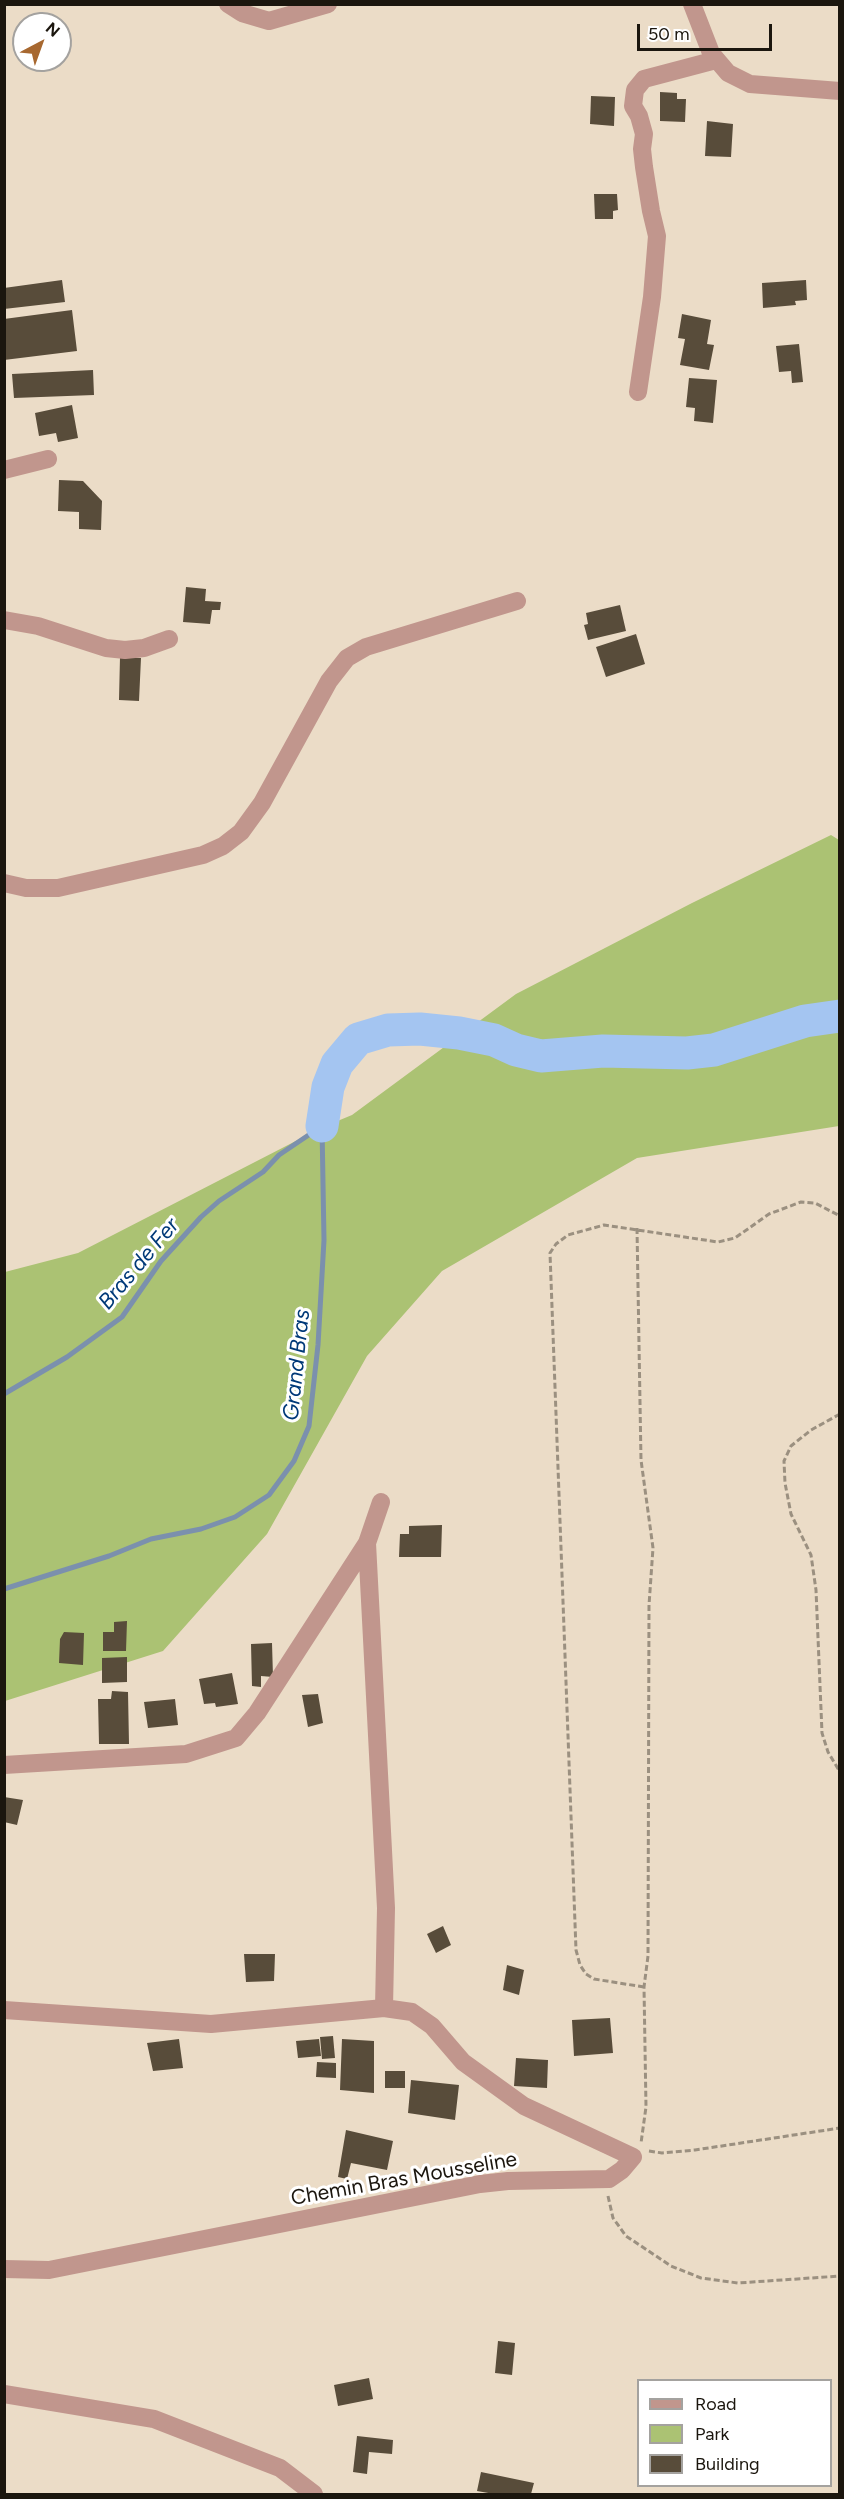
<!DOCTYPE html>
<html>
<head>
<meta charset="utf-8">
<style>
	body { margin:0 }
	#map { position:relative; width:844px; height:2499px; overflow:hidden; background:#ebdcc7; font-family:Figtree,sans-serif }
	canvas { display:block }
	.frame { position:absolute; inset:0; border:6px solid #1b160e; pointer-events:none }
	.legend { position:absolute; left:637px; top:2379px; width:195px; height:108px; box-sizing:border-box; background:#fff; border:2px solid #a4a29f; margin:0; padding:8px 10px; list-style:none; font-size:18px; color:#1b160e }
	.legend li { display:flex; align-items:center; gap:12px; height:30px }
	.legend b { width:30px; border:2px solid #a4a29f }
	.north { position:absolute; left:12px; top:12px; width:60px; height:60px; box-sizing:border-box; background:#fff; border:2px solid #a4a29f; border-radius:50%; rotate:41deg; font-size:16px; font-weight:700; line-height:24px; text-align:center; color:#1b160e }
	.north::after { content:''; display:block; margin:auto; width:21px; height:27px; background:#a76830; clip-path:polygon(50% 0,100% 100%,50% 72%,0 100%) }
	.scale { position:absolute; left:637px; top:24px; width:135px; height:27px; box-sizing:border-box; border:3px solid #1b160e; border-top:0; padding-left:8px; font-size:18px; line-height:21px; white-space:nowrap; color:#1b160e; -webkit-text-stroke:4px #fff; paint-order:stroke }
</style>
</head>
<body>
<div id="map">
<canvas width="844" height="2499"></canvas>
<div class="frame"></div>
<ul class="legend">
<li><b style="height:8px;background:#c1968d"></b>Road</li>
<li><b style="height:16px;background:#abc273"></b>Park</li>
<li><b style="height:16px;background:#584c3a"></b>Building</li>
</ul>
<div class="north">N</div>
<div class="scale">50 m</div>
</div>
<script>
const c = document.querySelector('canvas').getContext('2d');
c.lineJoin = 'round';
function fill(path, color) {
  c.fillStyle = color;
  c.fill(path, 'evenodd');
}
function poly(rows) {
  const path = new Path2D();
  for (const r of rows) {
    path.moveTo(r[0], r[1]);
    for (let i = 2; i < r.length; i += 2) path.lineTo(r[i], r[i + 1]);
  }
  return path;
}
function strokePath(path, color, width, dash) {
  c.strokeStyle = color;
  c.lineWidth = width;
  c.lineCap = dash ? 'butt' : 'round';
  c.setLineDash(dash || []);
  c.stroke(path);
}
function write(font, color, halo, rows, align = 'center') {
  c.font = font + ' Figtree,sans-serif';
  c.lineWidth = 6;
  c.setLineDash([]);
  c.textBaseline = 'middle';
  c.strokeStyle = halo;
  c.fillStyle = color;
  for (const [text, x, y, turn = 0] of rows) {
    c.save();
    c.translate(x, y);
    c.rotate((+turn || 0) * Math.PI / 180);
    c.textAlign = isNaN(turn) ? turn : align;
    if (halo) c.strokeText(text, 0, 0);
    c.fillText(text, 0, 0);
    c.restore();
  }
}
fill(poly([
	[831,835,839,840,839,1126,637,1158,442,1271,367,1356,267,1534,163,1651,5,1701,5,1272,78,1253,323,1127,352,1115,516,994,692,903]
]), '#abc273');
strokePath(poly([
	[4,1394,67,1357,122,1317,161,1261,201,1217,219,1201,263,1172,279,1155,322,1126],
	[4,1589,109,1556,151,1539,201,1529,235,1517,269,1495,294,1461,309,1426,318,1345,324,1240,322,1126]
]), '#7b90ad', 5);
strokePath(poly([
	[322,1126,328,1087,337,1064,358,1039,388,1030,420,1029,459,1033,494,1040,516,1050,541,1056,603,1051,687,1053,714,1050,805,1021,840,1016]
]), '#a4c5f1', 33);
fill(poly([
	[660,92,677,93,677,99,686,99,685,122,660,121],
	[591,96,615,97,614,126,590,124],
	[707,121,733,124,731,157,705,156],
	[594,194,617,194,618,210,613,211,613,219,595,219],
	[62,280,65,302,4,309,4,288],
	[806,280,807,300,795,301,796,305,763,308,762,283],
	[72,310,77,351,4,360,4,319],
	[682,314,711,320,707,344,714,345,709,370,680,365,685,339,678,338],
	[799,344,803,382,792,383,791,371,779,372,776,346],
	[93,370,94,395,14,398,12,374],
	[689,378,717,380,713,423,694,421,695,408,686,407],
	[72,405,78,438,58,442,56,433,39,436,35,413],
	[59,480,83,481,102,501,101,530,79,529,79,512,58,511],
	[186,587,206,589,205,601,221,602,220,610,212,610,210,624,183,622],
	[620,605,626,631,588,640,584,625,588,624,586,613],
	[636,634,645,664,606,677,596,647],
	[120,657,141,658,139,701,119,700],
	[442,1525,441,1557,399,1557,400,1534,409,1534,409,1526],
	[127,1621,126,1651,103,1651,103,1632,114,1632,114,1622],
	[64,1632,84,1633,83,1665,59,1663,60,1639],
	[272,1643,273,1677,261,1676,261,1687,252,1686,251,1644],
	[127,1657,127,1682,102,1683,102,1658],
	[232,1673,238,1704,216,1707,215,1703,204,1704,199,1679],
	[112,1691,128,1692,129,1744,99,1744,98,1699,111,1699],
	[318,1694,323,1723,308,1727,302,1695],
	[175,1699,178,1725,148,1728,144,1702],
	[4,1797,23,1800,17,1825,4,1822],
	[443,1926,451,1945,436,1953,427,1934],
	[244,1954,275,1954,274,1981,246,1982],
	[507,1965,524,1970,519,1995,503,1990],
	[610,2018,613,2053,574,2056,572,2020],
	[333,2036,335,2058,322,2059,320,2037],
	[179,2039,183,2068,153,2071,147,2043],
	[319,2039,321,2056,298,2058,296,2041],
	[342,2039,374,2041,374,2093,340,2090],
	[516,2058,548,2060,547,2088,514,2086],
	[317,2062,336,2063,336,2078,316,2077],
	[385,2071,405,2071,405,2088,385,2088],
	[411,2080,459,2085,455,2120,408,2113],
	[346,2130,393,2141,387,2170,351,2163,347,2179,338,2177],
	[498,2341,515,2343,512,2375,495,2373],
	[369,2378,373,2399,338,2406,334,2385],
	[357,2436,393,2440,392,2454,369,2452,367,2474,353,2472],
	[481,2472,534,2483,531,2494,494,2494,477,2491]
]), '#584c3a');
strokePath(poly([
	[637,1228,641,1460,653,1548,649,1605,648,1956,644,1987,646,2107,641,2143],
	[840,1414,811,1430,791,1446,784,1461,785,1483,791,1514,811,1555,816,1590,822,1733,828,1752,840,1772],
	[644,1987,594,1979,586,1974,580,1965,576,1950,550,1253,556,1244,568,1235,604,1225,718,1242,735,1238,769,1214,801,1202,815,1203,840,1216],
	[649,2151,662,2153,695,2150,840,2128],
	[608,2196,613,2218,626,2236,671,2266,701,2278,738,2283,840,2276]
]), '#9b9080', 3, [6, 3]);
strokePath(poly([
	[228,4,242,13,269,21,328,4],
	[692,4,711,53,728,73,750,84,840,91],
	[638,392,652,297,657,236,651,211,644,167,642,149,644,134,639,116,633,106,635,90,644,79,716,60],
	[4,470,48,459],
	[4,620,38,626,106,648,125,650,144,648,169,639],
	[4,883,26,888,58,888,203,855,223,846,241,832,262,803,329,681,347,658,366,647,517,601],
	[381,1502,367,1543,386,1908,384,2008],
	[4,1765,186,1754,236,1738,257,1713,367,1543],
	[4,2010,211,2024,384,2008,412,2012,432,2026,463,2062,524,2106,633,2157,622,2170,609,2179,508,2181,480,2184,49,2270,4,2269],
	[4,2394,154,2419,280,2468,314,2494]
]), '#c1968d', 18);
write('21px', '#1b160e', '#fff', [
	["Chemin Bras Mousseline",404,2179,-10]
]);
write('italic 22px', '#003978', '#fff', [
	["Bras de Fer",139,1264,-50],
	["Grand Bras",297,1365,-84]
]);
</script>
</body>
</html>
